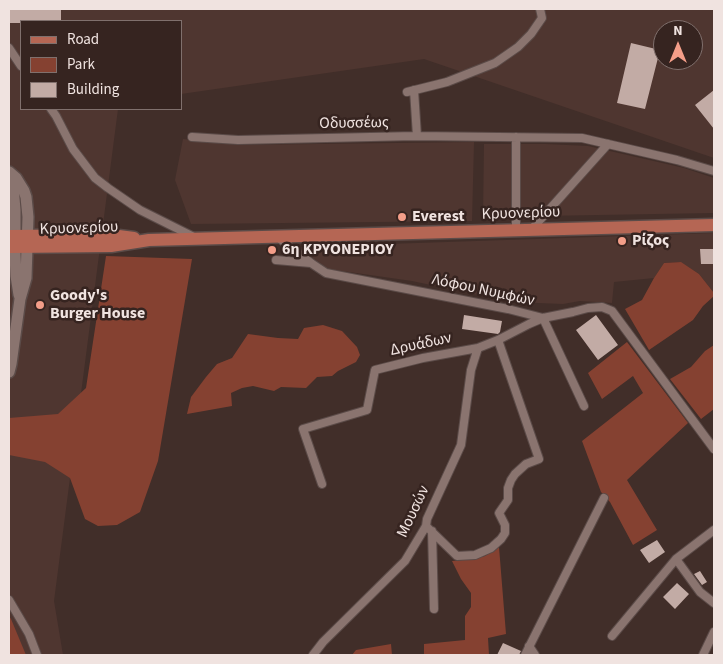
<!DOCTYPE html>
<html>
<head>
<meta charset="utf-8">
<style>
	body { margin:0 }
	#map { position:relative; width:723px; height:664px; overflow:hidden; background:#412e29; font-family:"Source Sans 3",sans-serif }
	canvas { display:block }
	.frame { position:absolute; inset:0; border:10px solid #f0e3e0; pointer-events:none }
	.legend { position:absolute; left:20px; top:20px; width:162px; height:90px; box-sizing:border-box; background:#362420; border:1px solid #80706d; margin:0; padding:6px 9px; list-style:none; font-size:15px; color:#f0e3e0 }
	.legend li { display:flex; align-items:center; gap:10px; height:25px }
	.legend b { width:25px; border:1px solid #80706d }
	.north { position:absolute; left:653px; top:20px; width:50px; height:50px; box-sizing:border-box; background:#362420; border:1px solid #80706d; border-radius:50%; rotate:0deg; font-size:14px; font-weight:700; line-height:20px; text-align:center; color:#f0e3e0 }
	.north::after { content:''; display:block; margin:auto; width:18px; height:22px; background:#f49e89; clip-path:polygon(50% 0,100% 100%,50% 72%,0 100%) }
</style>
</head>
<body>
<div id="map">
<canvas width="723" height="664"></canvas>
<div class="frame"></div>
<ul class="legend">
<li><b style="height:6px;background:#b56654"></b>Road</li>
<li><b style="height:14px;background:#854131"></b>Park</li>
<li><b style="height:14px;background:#c2aba5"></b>Building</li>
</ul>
<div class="north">N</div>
</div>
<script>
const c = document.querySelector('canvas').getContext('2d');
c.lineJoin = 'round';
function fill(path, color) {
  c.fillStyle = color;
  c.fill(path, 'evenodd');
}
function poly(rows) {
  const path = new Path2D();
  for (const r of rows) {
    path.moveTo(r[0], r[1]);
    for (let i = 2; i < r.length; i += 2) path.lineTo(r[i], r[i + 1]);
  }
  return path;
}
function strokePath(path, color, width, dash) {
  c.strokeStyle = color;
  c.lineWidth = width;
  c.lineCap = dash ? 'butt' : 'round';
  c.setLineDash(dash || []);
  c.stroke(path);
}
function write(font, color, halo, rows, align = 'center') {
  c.font = font + ' "Source Sans 3",sans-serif';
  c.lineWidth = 5;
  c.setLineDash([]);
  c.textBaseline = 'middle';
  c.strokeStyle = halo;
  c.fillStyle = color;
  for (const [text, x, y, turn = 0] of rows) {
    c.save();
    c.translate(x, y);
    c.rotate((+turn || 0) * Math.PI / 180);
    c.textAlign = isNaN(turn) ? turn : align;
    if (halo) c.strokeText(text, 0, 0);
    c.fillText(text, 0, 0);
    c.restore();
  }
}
fill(poly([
	[9,9,714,9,714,158,424,59,181,94,181,21,21,21,21,109,118,109,54,601,63,655,9,655],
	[663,30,693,30,693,60,663,60],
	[183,139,237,145,474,142,472,221,191,224,175,180],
	[484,144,546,144,588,146,684,168,714,178,714,213,483,217],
	[714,233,714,293,699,274,680,262,664,263,654,278,614,282,612,303,580,301,563,304,512,302,412,281,328,269,298,247]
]), '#4f3630');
fill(poly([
	[106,256,192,259,158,461,140,512,117,525,98,526,85,519,70,478,45,462,9,455,9,418,58,414,86,388],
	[681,262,699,274,714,293,714,296,703,306,693,320,649,350,625,309,642,300,654,278,664,263],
	[323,325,342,331,357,347,360,355,356,362,338,371,332,376,317,377,306,388,281,387,274,391,253,386,242,388,231,393,232,406,187,414,191,397,206,377,217,364,232,358,248,334,278,338,298,339,304,328],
	[627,342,688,423,627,480,657,530,633,545,610,502,601,492,582,441,643,393,633,376,602,399,588,373],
	[714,345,714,409,701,419,670,379,691,367,705,351],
	[499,547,506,634,488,638,489,655,424,655,424,644,465,640,465,616,471,607,471,593,461,579,452,561,472,559,485,556],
	[9,616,11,619,26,655,9,655],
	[391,644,392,655,352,655,356,650]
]), '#854131');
fill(poly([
	[9,9,61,9,61,21,21,21,21,23,9,23],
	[631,43,660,50,645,109,617,103],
	[714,90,714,129,695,105],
	[700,249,714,249,714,264,701,264],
	[464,315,502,321,500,332,498,334,462,329],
	[596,315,618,345,598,360,576,330],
	[657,540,665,552,649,563,640,550],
	[700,571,707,582,702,585,694,574],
	[677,583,689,594,675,609,663,597],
	[503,643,521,651,519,655,497,655]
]), '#c2aba5');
const minor = poly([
	[9,48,21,66],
	[414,90,417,136],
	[407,92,447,82,495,63,518,47,531,34,542,18,540,9],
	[51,109,56,116,73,149,95,178,108,188,140,210,194,237],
	[192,137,238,140,415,136,582,138,677,160,714,171],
	[516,137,516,231],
	[531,230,608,144],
	[279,238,311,263,326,273,508,309,543,318,573,312,588,308,602,307,612,311,714,449],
	[276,260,311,263],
	[322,484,303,429,367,410,375,370,423,358,478,348,498,340,529,324,543,318,584,406],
	[426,526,457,556,475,555,491,548,501,539,505,533,505,525,499,513,508,500,508,488,511,480,515,474,526,464,539,459,498,340],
	[432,531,434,609],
	[676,559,700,592,714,603],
	[9,600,29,634,37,655],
	[612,636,676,559,714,530],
	[529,646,535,655],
	[313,655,323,642,405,561,426,526,427,519,461,445,471,370,478,348],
	[525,655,604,498],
	[703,655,714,632]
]);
const secondary = poly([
	[9,172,16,178,24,191,26,197,28,217,26,278,20,299,11,364,9,372],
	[9,175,13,187,14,198,15,210,15,255,16,276,19,295]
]);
const primary = poly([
	[9,236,111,235,134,238],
	[9,247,111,246,149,240,714,225]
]);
strokePath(minor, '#5b4b48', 10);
strokePath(secondary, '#5b4b48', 14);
strokePath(primary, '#5b4b48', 15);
strokePath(minor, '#8a746f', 8);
strokePath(secondary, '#8a746f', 11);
strokePath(primary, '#b56654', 12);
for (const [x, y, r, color] of [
	[402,217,5,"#f49e89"],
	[622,241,5,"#f49e89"],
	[272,250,5,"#f49e89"],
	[40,305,5,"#f49e89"]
]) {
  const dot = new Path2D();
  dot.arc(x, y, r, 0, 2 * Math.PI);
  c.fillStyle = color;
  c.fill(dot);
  strokePath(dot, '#362420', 2);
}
write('16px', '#f0e3e0', '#362420', [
	["Οδυσσέως",354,124,-1],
	["Κρυονερίου",521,214,-2],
	["Κρυονερίου",79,229,-2],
	["Λόφου Νυμφών",483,291,12],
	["Δρυάδων",421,345,-12],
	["Μουσών",414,512,-65]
]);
write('bold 16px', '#f0e3e0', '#362420', [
	["Everest",412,217],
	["Ρίζος",632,241],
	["6η ΚΡΥΟΝΕΡΙΟΥ",282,250],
	["Goody's",50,296],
	["Burger House",50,314]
], 'left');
</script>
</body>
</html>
